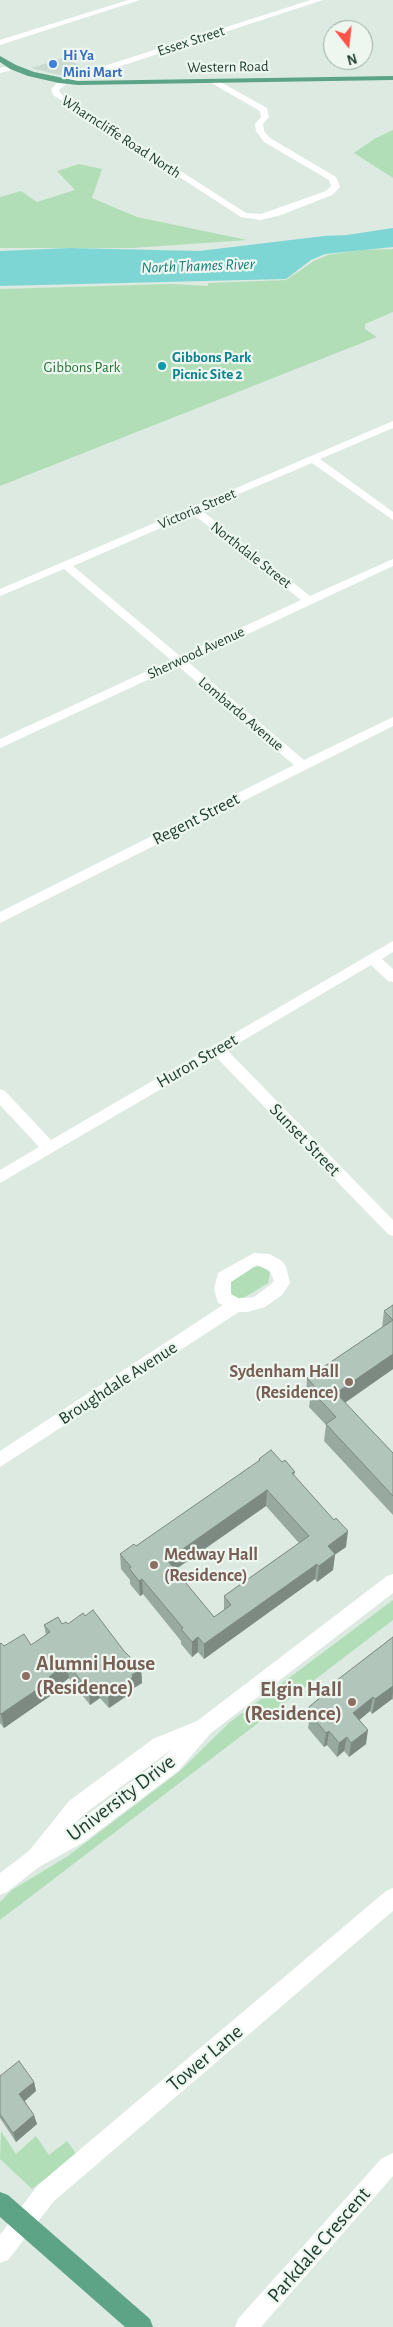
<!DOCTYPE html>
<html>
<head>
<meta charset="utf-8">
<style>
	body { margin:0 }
	#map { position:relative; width:393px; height:2327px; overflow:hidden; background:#dceae2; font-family:"Alegreya Sans",sans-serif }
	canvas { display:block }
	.north { position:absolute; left:323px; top:20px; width:50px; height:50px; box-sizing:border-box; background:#edf7f0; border:1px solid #9aaca2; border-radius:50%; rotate:164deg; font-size:14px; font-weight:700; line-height:20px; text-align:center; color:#1d3b2d }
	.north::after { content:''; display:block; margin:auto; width:18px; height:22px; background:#ff5345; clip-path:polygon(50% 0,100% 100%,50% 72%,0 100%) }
</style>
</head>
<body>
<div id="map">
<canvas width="393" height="2327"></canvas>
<div class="north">N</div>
</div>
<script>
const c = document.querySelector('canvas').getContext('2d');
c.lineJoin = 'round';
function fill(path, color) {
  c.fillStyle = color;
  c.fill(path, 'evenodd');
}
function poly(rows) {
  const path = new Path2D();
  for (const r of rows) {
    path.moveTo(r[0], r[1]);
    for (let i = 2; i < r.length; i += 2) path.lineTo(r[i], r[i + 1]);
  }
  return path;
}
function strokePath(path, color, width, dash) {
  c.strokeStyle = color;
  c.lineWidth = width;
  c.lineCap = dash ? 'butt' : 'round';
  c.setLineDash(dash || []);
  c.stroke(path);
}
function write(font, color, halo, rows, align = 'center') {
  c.font = font + ' "Alegreya Sans",sans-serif';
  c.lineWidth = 4.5;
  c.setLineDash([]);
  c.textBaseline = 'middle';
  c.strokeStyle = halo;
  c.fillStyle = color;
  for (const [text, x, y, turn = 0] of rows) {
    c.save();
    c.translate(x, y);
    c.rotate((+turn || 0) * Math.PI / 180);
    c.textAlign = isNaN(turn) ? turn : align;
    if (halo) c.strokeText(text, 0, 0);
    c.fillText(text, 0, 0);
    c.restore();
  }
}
fill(poly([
	[66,57,87,71,68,77,31,68]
]), '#cadad0');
fill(poly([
	[393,130,393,178,354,153,374,139],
	[79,164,102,169,92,198,137,217,247,240,133,248,0,248,0,197,21,191,37,202,75,190,57,171],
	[393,249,393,312,365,324,365,329,377,337,0,486,0,289,171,284,208,286,208,283,286,280,314,261,328,255,361,250],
	[264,1266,270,1273,268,1283,245,1297,239,1299,232,1295,229,1286,231,1279,252,1267],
	[393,1600,393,1620,0,1920,0,1902,12,1890,68,1856,180,1771,230,1722],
	[1,2131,16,2154,36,2136,49,2155,67,2141,77,2155,32,2189,0,2159]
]), '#b2deb7');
fill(poly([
	[393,228,393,247,325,254,311,260,286,279,0,286,0,251,70,248,199,251,324,236,347,235]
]), '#7ed6d4');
fill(poly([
	[128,0,140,0,0,45,0,40,128,0],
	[311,0,323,0,66,84,59,90,61,94,79,106,246,213,261,214,326,191,331,186,329,180,264,142,256,131,255,124,261,117,260,111,208,81,215,79,267,108,269,117,263,124,264,131,270,138,336,177,340,187,332,195,281,215,261,220,241,217,53,95,51,89,60,80,311,0],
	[13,65,16,65,16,69,0,73,0,68,13,65],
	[393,421,393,428,320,459,393,512,393,520,312,463,201,510,310,596,393,559,393,566,188,662,304,760,393,717,393,726,0,923,0,912,294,765,178,666,0,748,0,739,171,660,64,569,0,596,0,589,393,421],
	[193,514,301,600,180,656,73,566,193,514],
	[393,941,393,952,382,959,393,969,393,982,388,981,371,965,227,1050,393,1220,393,1236,388,1234,216,1057,0,1183,0,1170,39,1147,0,1105,0,1089,5,1091,51,1140,393,941],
	[254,1253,269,1254,282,1261,286,1267,290,1283,282,1295,265,1307,248,1312,239,1312,0,1467,0,1451,223,1305,218,1303,214,1289,218,1273,254,1253],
	[257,1265,270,1271,274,1281,270,1285,254,1297,248,1298,238,1298,231,1294,231,1282,257,1265],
	[393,1574,393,1593,211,1733,178,1771,84,1842,39,1867,7,1892,0,1895,0,1873,29,1851,69,1801,153,1739,197,1721,387,1576,393,1574],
	[172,1749,164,1757,73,1826,83,1815,172,1749],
	[393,1888,393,1911,54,2201,8,2260,0,2263,0,2235,38,2185,386,1891,393,1888],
	[393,2153,393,2176,261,2327,235,2327,238,2319,381,2159,393,2153]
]), '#fff');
fill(poly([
	[0,56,16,65,34,72,78,81,393,76,393,80,78,85,59,83,28,76,10,69,0,62,0,56],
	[0,2192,8,2195,150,2319,153,2327,125,2327,0,2217,0,2192]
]), '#5ca485');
fill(poly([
	[393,1305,393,1369,345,1403,393,1453,393,1515,324,1441,326,1425,309,1407,310,1400,306,1395,307,1378,382,1328,384,1311],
	[259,1459,282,1462,295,1472,294,1476,346,1547,335,1554,333,1570,317,1582,315,1579,204,1659,198,1652,192,1657,181,1644,181,1641,143,1594,140,1596,130,1584,130,1580,121,1569,120,1554,136,1546,258,1462],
	[266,1506,299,1543,224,1596,224,1610,214,1617,175,1570],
	[85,1616,124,1651,141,1668,142,1683,134,1688,134,1691,109,1708,100,1698,90,1705,69,1678,52,1691,53,1694,4,1728,0,1723,0,1644,4,1646,31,1645,46,1635,44,1625,68,1624],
	[393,1637,393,1700,392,1699,372,1714,370,1711,359,1720,366,1744,349,1757,344,1751,337,1757,327,1745,324,1747,308,1728,309,1723,307,1721,309,1707,318,1699,319,1694],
	[0,2076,34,2082,36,2091,25,2101,37,2124,16,2142,0,2118]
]), '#98a9a0');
fill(poly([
	[393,1354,393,1369,334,1410,336,1393],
	[267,1490,266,1506,167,1575,167,1560],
	[348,1531,346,1547,326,1561,328,1546],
	[335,1554,333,1570,317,1582,319,1566],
	[317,1564,315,1579,204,1659,204,1644],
	[142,1579,143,1594,140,1596,139,1581],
	[198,1637,198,1652,192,1657,192,1642],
	[67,1663,69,1678,52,1691,53,1694,4,1728,1,1714],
	[141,1668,142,1683,134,1688,134,1691,109,1708,108,1694],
	[98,1684,100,1698,90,1705,89,1691],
	[393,1686,393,1692,392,1699,372,1714,375,1699],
	[373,1697,370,1711,351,1727,353,1713],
	[368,1730,366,1744,349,1757,351,1743],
	[329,1731,327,1745,324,1747,326,1733],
	[347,1737,344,1751,337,1757,339,1743],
	[34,2082,36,2091,22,2103,19,2094],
	[34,2115,37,2124,16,2142,13,2133]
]), '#7c8a82');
const building = poly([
	[393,1305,393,1354,336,1393,393,1453,393,1496,326,1424,336,1417,311,1390,315,1387,307,1378,393,1320,384,1311,393,1305],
	[271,1450,282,1462,285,1460,295,1472,292,1473,334,1520,336,1518,348,1531,328,1546,335,1554,319,1566,317,1564,204,1644,198,1637,192,1642,181,1629,183,1628,142,1579,139,1581,129,1568,131,1567,120,1554,134,1544,136,1546,260,1460,259,1459,271,1450],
	[267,1490,309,1536,224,1596,231,1605,214,1617,167,1560,267,1490],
	[93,1610,124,1651,141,1668,132,1675,133,1677,108,1694,98,1684,89,1691,67,1663,49,1677,51,1680,1,1714,0,1713,0,1644,1,1643,4,1646,24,1634,31,1645,50,1632,44,1625,58,1617,62,1624,66,1622,68,1624,83,1613,85,1616,93,1610],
	[393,1637,393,1686,375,1699,373,1697,353,1713,368,1730,351,1743,347,1737,339,1743,329,1731,326,1733,310,1714,313,1712,309,1707,321,1697,319,1694,393,1637],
	[19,2061,34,2082,19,2094,34,2115,13,2133,0,2114,0,2076,19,2061]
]);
fill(building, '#b1c5ba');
strokePath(building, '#7c8a82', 1);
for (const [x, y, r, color] of [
	[53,64,5,"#3f7fe0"],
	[162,366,5,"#0f9aa8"],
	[349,1382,5,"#8d6e63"],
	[154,1565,5,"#8d6e63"],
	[26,1676,5,"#8d6e63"],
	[352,1702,5,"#8d6e63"]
]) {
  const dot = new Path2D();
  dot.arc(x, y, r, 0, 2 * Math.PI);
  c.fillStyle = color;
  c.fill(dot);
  strokePath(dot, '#edf7f0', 2);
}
write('15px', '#1d3b2d', '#edf7f0', [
	["Essex Street",191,41,-18],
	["Western Road",228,67,-1],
	["Wharncliffe Road North",121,137,33],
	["Victoria Street",197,509,-23],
	["Northdale Street",251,555,38],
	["Sherwood Avenue",196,653,-25],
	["Lombardo Avenue",241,714,40]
]);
write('bold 15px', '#366cbe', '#edf7f0', [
	["Hi Ya",63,55],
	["Mini Mart",63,72]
], 'left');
write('bold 15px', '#0d838f', '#edf7f0', [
	["Gibbons Park",172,357],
	["Picnic Site 2",172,374]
], 'left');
write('15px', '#247535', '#edf7f0', [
	["Gibbons Park",82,367]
]);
write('italic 16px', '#137b7a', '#edf7f0', [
	["North Thames River",198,266,-2]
]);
write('18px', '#1d3b2d', '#edf7f0', [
	["Regent Street",196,819,-27],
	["Huron Street",197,1061,-30],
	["Sunset Street",305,1140,46],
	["Broughdale Avenue",118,1383,-33]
]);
write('bold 18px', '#785e54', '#edf7f0', [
	["Sydenham Hall",339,1372],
	["(Residence)",339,1393],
	["Medway Hall",164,1555,"left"],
	["(Residence)",164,1576,"left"]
], 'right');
write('bold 21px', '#785e54', '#edf7f0', [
	["Alumni House",36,1664],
	["(Residence)",36,1688],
	["Elgin Hall",342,1690,"right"],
	["(Residence)",342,1714,"right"]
], 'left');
write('21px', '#1d3b2d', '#edf7f0', [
	["University Drive",121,1798,-37],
	["Tower Lane",205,2058,-40],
	["Parkdale Crescent",319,2245,-49]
]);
</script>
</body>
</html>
